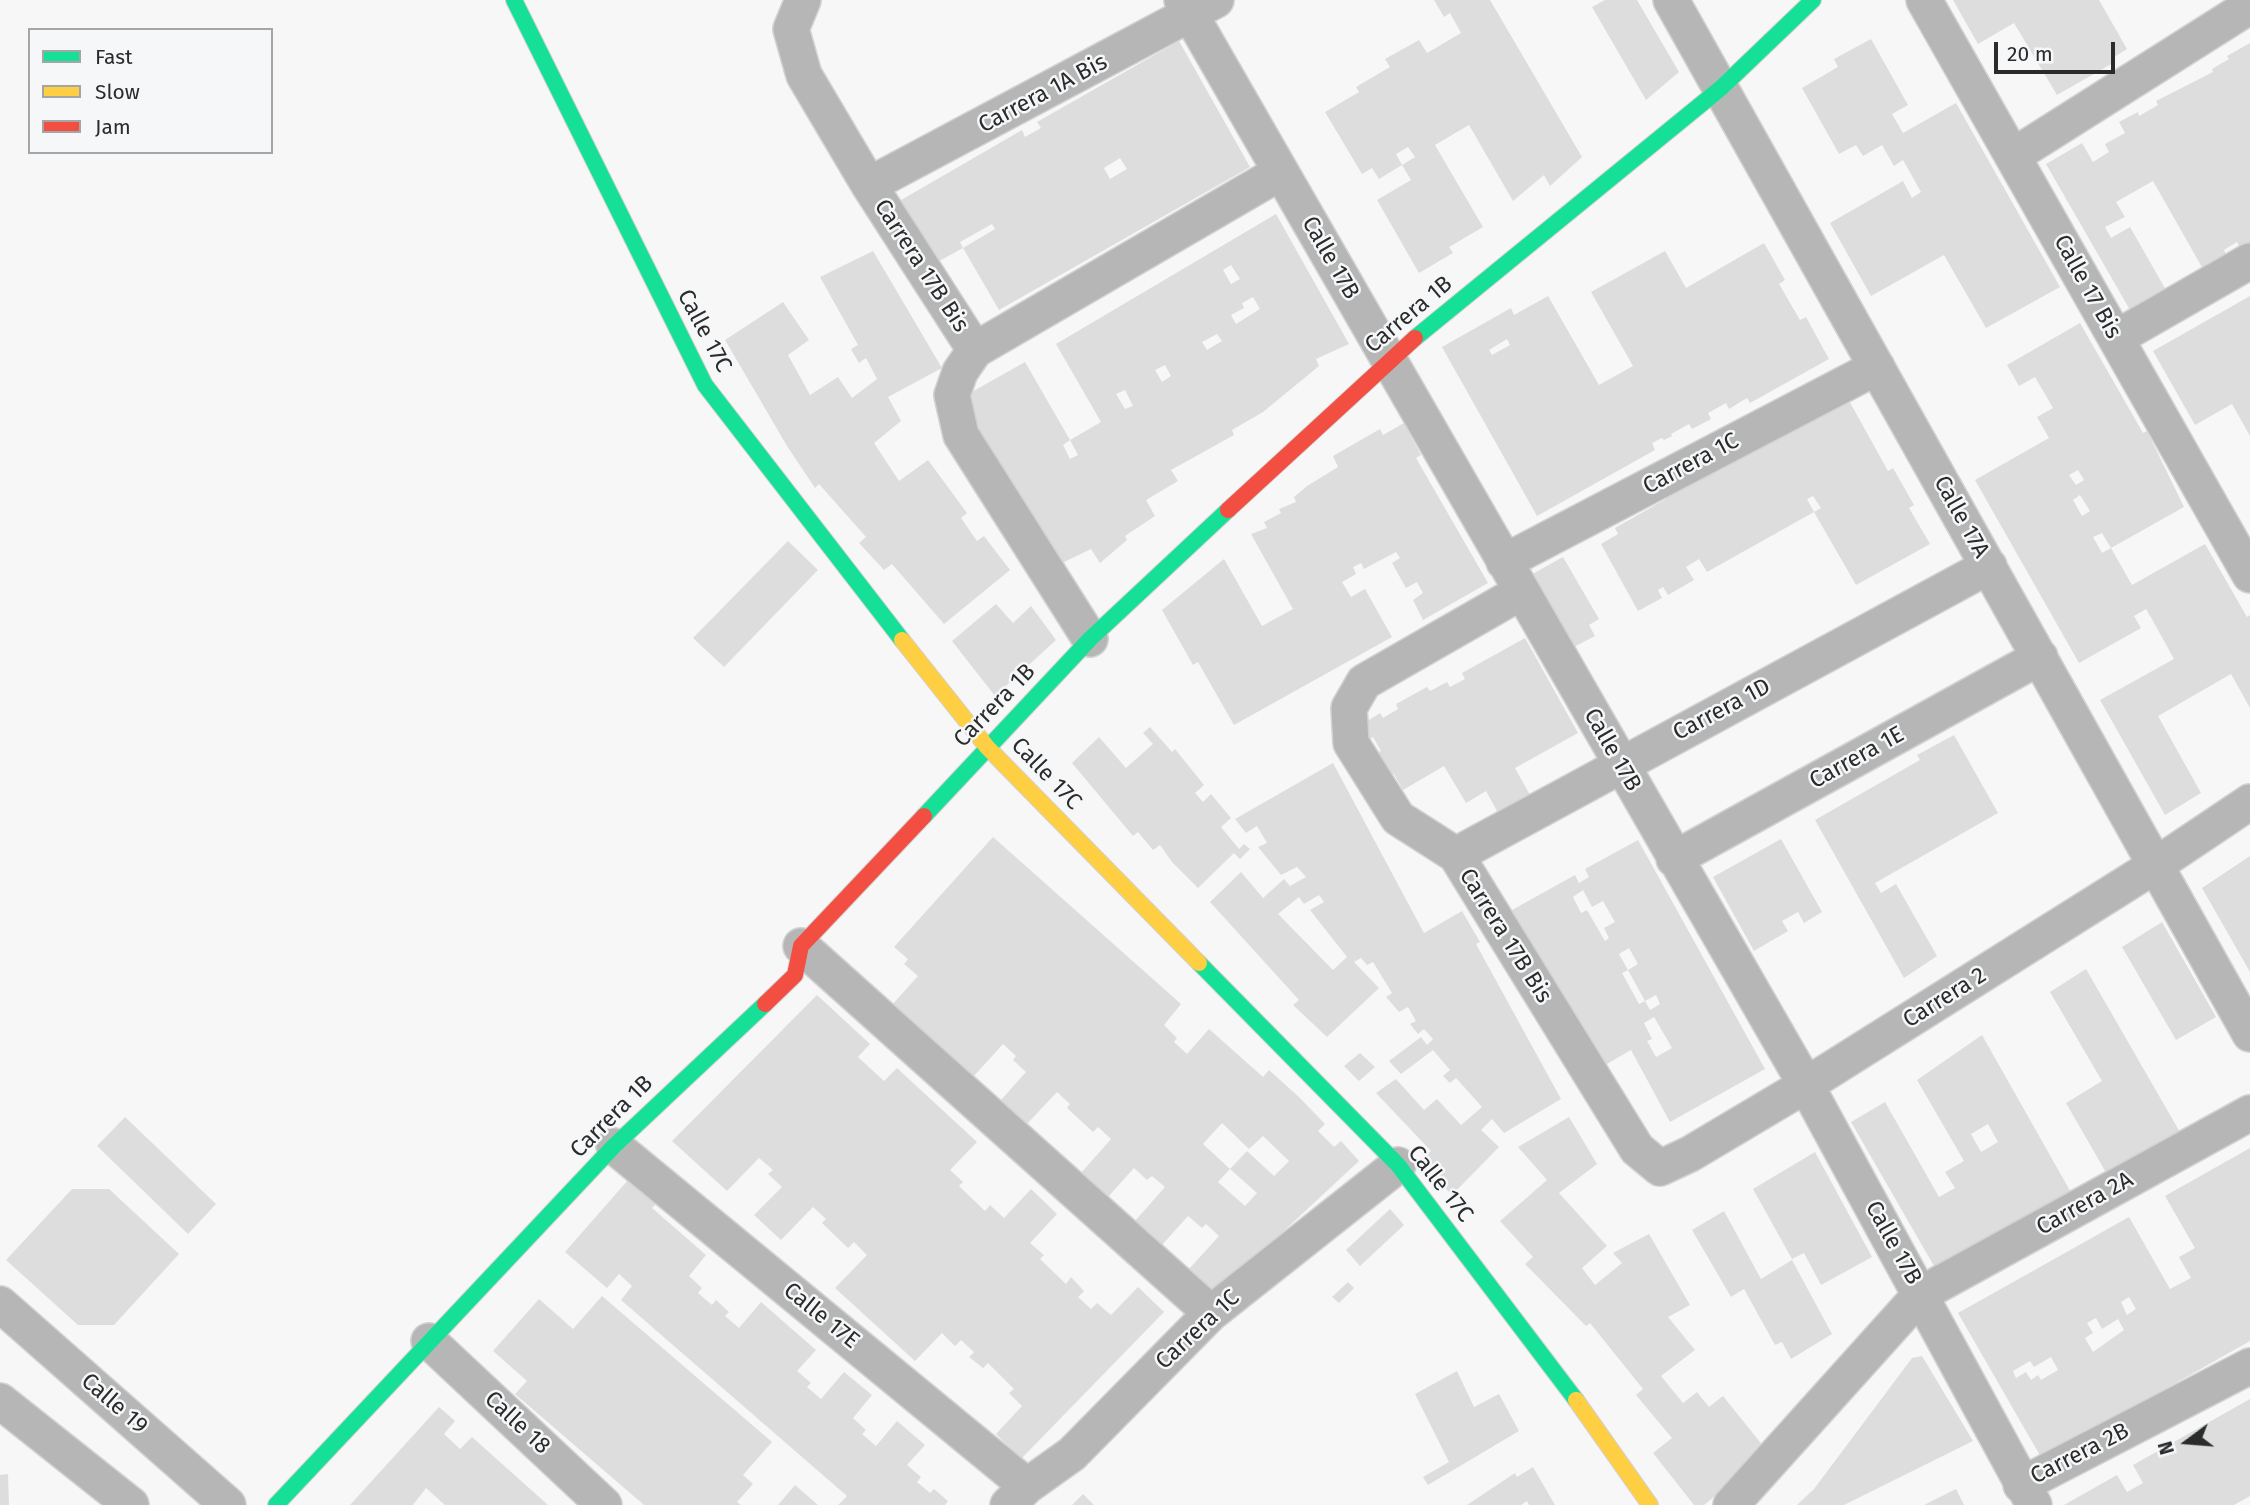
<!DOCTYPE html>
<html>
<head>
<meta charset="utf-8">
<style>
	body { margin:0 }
	#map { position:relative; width:2250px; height:1505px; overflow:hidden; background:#f7f7f8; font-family:"Fira Sans",sans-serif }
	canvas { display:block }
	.legend { position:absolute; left:28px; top:28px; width:245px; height:126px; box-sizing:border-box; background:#f6f7f9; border:2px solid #a4a5a7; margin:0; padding:9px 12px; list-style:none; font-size:21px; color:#2a2b2b }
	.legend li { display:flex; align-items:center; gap:14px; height:35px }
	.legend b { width:35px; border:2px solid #a4a5a7 }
	.north { position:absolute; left:2152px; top:1407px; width:70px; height:70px; -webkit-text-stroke:5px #f6f7f9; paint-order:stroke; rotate:254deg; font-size:19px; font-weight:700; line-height:28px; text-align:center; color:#2a2b2b }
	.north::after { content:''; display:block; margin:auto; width:24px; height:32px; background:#2a2b2b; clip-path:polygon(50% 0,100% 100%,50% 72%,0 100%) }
	.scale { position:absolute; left:1994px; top:42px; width:121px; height:32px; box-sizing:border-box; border:4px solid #2a2b2b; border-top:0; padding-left:9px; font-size:21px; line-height:24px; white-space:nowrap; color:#2a2b2b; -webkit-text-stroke:5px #f6f7f9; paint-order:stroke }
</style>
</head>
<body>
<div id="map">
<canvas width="2250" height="1505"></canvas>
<ul class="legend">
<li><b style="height:9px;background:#16e098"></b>Fast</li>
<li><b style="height:9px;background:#ffcf43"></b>Slow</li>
<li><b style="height:9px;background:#f24e42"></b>Jam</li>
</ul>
<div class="north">N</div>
<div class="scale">20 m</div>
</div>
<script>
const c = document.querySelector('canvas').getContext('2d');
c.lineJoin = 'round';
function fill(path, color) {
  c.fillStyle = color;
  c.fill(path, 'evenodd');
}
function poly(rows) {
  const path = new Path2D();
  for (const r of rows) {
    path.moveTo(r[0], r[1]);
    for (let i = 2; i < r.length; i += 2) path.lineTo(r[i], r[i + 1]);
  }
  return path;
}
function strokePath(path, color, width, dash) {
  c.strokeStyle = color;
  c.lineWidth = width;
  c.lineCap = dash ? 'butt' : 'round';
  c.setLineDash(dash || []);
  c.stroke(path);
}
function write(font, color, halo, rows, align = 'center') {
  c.font = font + ' "Fira Sans",sans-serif';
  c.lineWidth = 5;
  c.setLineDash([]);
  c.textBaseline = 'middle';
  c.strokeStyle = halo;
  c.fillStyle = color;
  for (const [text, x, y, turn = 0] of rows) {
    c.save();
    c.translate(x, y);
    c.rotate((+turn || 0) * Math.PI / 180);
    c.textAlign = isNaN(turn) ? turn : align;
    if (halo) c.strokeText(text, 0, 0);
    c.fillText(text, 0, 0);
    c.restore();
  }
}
fill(poly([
	[1434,0,1490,0,1582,157,1550,186,1544,175,1513,201,1469,125,1435,145,1483,227,1449,247,1453,253,1419,273,1377,200,1411,180,1402,165,1415,157,1408,147,1396,154,1402,165,1379,179,1372,168,1362,174,1325,112,1359,92,1356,87,1390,67,1385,59,1419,40,1427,53,1461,33,1450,13,1444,17],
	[1605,0,1637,0,1679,72,1646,100,1592,7],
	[1953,0,2099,0,2127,49,2111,59,2113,63,2057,95,2014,23,1978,44],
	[1871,39,1908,105,1892,114,1903,133,1956,103,2060,287,1986,328,1944,255,1871,296,1830,223,1903,181,1912,198,1921,192,1903,160,1894,166,1882,145,1863,156,1856,145,1839,154,1802,88,1838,67,1834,59],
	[1179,41,1250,167,999,310,963,248,932,265,896,203,1022,130,1025,137,1041,128,1037,122],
	[1120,158,1127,169,1110,179,1104,168],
	[992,224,995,229,963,248,960,242],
	[2250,43,2250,249,2242,253,2237,242,2224,250,2226,255,2203,269,2153,181,2116,202,2125,217,2105,227,2111,238,2130,227,2166,290,2130,310,2046,164,2082,143,2093,162,2109,152,2105,144,2125,133,2119,122,2138,112,2139,116,2158,105,2156,101,2213,72,2212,69,2229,59,2227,56],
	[1276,214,1349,344,1316,359,1319,366,1263,412,1232,430,1234,435,1171,470,1178,481,1146,500,1155,516,1125,536,1127,540,1100,563,1091,549,1058,565,961,398,1025,362,1070,440,1101,422,1056,344],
	[1231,265,1240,279,1231,284,1223,270],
	[1253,297,1260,309,1236,324,1231,315,1244,308,1242,303],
	[1217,334,1222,341,1207,350,1202,342],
	[1165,365,1171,376,1162,382,1155,370],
	[1125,390,1133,406,1125,409,1116,394],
	[1070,440,1078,455,1070,459,1063,445],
	[1764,243,1785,280,1779,284,1800,320,1806,317,1829,359,1750,403,1747,398,1729,409,1726,403,1708,413,1711,419,1692,429,1689,424,1671,434,1672,436,1664,440,1662,438,1652,443,1655,450,1537,516,1442,347,1511,308,1514,315,1548,296,1599,385,1633,366,1591,292,1665,251,1686,288],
	[1507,339,1510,345,1492,355,1489,350],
	[873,251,942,368,888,397,901,421,874,443,899,481,928,460,967,513,961,518,977,541,984,536,1010,570,944,624,892,564,884,570,859,543,866,537,819,484,815,488,787,446,725,340,783,302,809,340,788,355,810,395,838,377,852,398,877,379,866,358,859,363,851,349,858,345,820,277],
	[2250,296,2250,436,2232,404,2195,425,2153,351],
	[2080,323,2143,433,2147,431,2184,507,2111,548,2132,585,2205,544,2247,617,2250,615,2250,708,2231,674,2158,716,2201,793,2165,815,2100,700,2174,659,2153,621,2146,609,2134,616,2141,628,2079,663,1975,480,2049,438,2037,417,2053,408,2035,377,2019,386,2007,365],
	[2078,470,2084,480,2076,485,2069,475],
	[2080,495,2090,511,2082,516,2073,500],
	[2102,533,2111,548,2102,553,2093,537],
	[1847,397,1888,471,1893,468,1914,505,1909,508,1930,544,1856,585,1814,512,1821,508,1813,496,1807,499,1814,512,1707,572,1699,559,1686,567,1694,580,1668,595,1663,587,1658,590,1662,598,1638,611,1601,544,1618,534,1615,528,1666,499,1664,496],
	[1404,423,1421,455,1416,458,1488,583,1423,620,1413,600,1423,593,1417,582,1406,588,1392,563,1400,558,1396,552,1364,569,1361,563,1353,567,1356,574,1342,582,1351,597,1365,589,1392,637,1234,725,1198,662,1193,665,1162,610,1224,559,1262,626,1293,609,1251,534,1267,528,1264,522,1281,513,1279,509,1296,502,1294,497,1307,486,1338,467,1333,456,1380,429,1383,435],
	[788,541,818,570,724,667,693,638],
	[1563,557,1599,619,1589,625,1595,636,1570,649,1529,576],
	[996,604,1013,623,1031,606,1056,640,995,696,952,641],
	[1525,638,1578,733,1515,768,1535,804,1503,822,1486,791,1466,803,1444,766,1403,790,1394,774,1389,776,1376,753,1381,751,1373,737,1369,740,1361,725,1380,713,1383,718,1398,709,1396,704,1427,687,1430,691,1447,682,1450,687,1465,679,1462,673],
	[1150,727,1172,752,1175,749,1204,785,1195,793,1203,802,1211,794,1231,818,1221,827,1239,849,1244,844,1250,849,1240,859,1234,853,1198,888,1172,862,1160,845,1153,850,1138,832,1133,836,1072,763,1099,737,1126,768,1153,744,1143,733],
	[1954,735,1998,813,1875,883,1881,893,1896,884,1937,956,1904,978,1815,820,1920,760,1917,755],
	[1333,763,1424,933,1462,911,1480,942,1476,944,1561,1099,1504,1133,1492,1119,1481,1130,1499,1147,1452,1195,1419,1161,1431,1151,1376,1093,1396,1079,1424,1110,1437,1099,1461,1125,1482,1107,1456,1078,1450,1083,1443,1076,1450,1070,1433,1050,1401,1074,1389,1061,1421,1037,1427,1045,1433,1039,1424,1029,1418,1034,1410,1024,1416,1021,1408,1007,1399,1012,1386,997,1392,993,1373,962,1367,965,1361,958,1354,962,1379,988,1327,1037,1293,1005,1299,1000,1210,902,1241,872,1263,898,1284,879,1290,886,1306,877,1297,867,1281,875,1258,847,1267,843,1257,826,1246,833,1235,819],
	[1319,895,1324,902,1310,910,1347,957,1333,970,1278,914,1299,897,1304,904],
	[993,837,1181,1004,1164,1025,1177,1038,1174,1042,1187,1054,1209,1029,1263,1077,1269,1070,1300,1098,1325,1124,1318,1131,1334,1147,1341,1141,1359,1161,1216,1294,1189,1269,1219,1236,1206,1224,1202,1228,1188,1216,1162,1245,1135,1221,1165,1187,1152,1176,1147,1180,1134,1168,1108,1197,1081,1173,1111,1139,1098,1127,1093,1132,1067,1108,1070,1104,1057,1092,1026,1125,1000,1101,1026,1072,1013,1060,1016,1056,1003,1044,973,1077,892,1005,918,976,904,964,908,959,894,947],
	[1222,1123,1249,1149,1263,1136,1289,1161,1274,1176,1247,1151,1230,1169,1257,1193,1245,1206,1218,1182,1230,1169,1203,1144],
	[1781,839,1822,912,1804,923,1798,912,1782,921,1788,931,1754,951,1713,877],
	[1638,840,1765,1069,1670,1122,1631,1050,1600,1068,1512,910,1575,875,1579,883,1589,877,1585,869],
	[1583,890,1592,907,1603,901,1615,922,1604,928,1609,938,1605,941,1587,910,1581,913,1573,897],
	[1629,948,1638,964,1628,970,1619,954],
	[1628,970,1645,1001,1656,995,1660,1004,1650,1010,1645,1001,1639,1004,1622,973],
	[1654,1017,1672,1048,1656,1057,1647,1041,1652,1039,1644,1023],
	[2250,856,2250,972,2202,888],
	[2162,922,2216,1017,2176,1040,2122,947],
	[2086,969,2181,1134,2108,1176,2066,1103,2102,1081,2050,992],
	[817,995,870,1044,858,1057,884,1081,897,1068,977,1142,950,1170,963,1182,959,1186,985,1211,990,1205,1004,1218,1031,1189,1057,1214,1030,1243,1044,1255,1040,1259,1066,1284,1071,1277,1084,1291,1078,1297,1091,1309,1097,1303,1111,1315,1138,1287,1164,1312,1021,1459,996,1434,1022,1406,1009,1393,1014,1389,988,1363,983,1368,969,1357,974,1352,961,1340,955,1346,942,1333,915,1361,835,1288,867,1255,854,1242,848,1248,822,1223,826,1219,813,1207,781,1240,754,1215,782,1187,768,1174,773,1170,759,1158,727,1191,672,1141],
	[1982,1035,2073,1196,1938,1273,1851,1122,1885,1102,1939,1197,1955,1188,1945,1172,1964,1161,1917,1080],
	[1988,1124,1998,1142,1981,1152,1971,1134],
	[1360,1053,1375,1067,1359,1081,1344,1066],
	[125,1117,216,1204,188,1234,97,1146],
	[1569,1117,1597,1164,1559,1193,1607,1246,1582,1268,1595,1285,1622,1263,1613,1253,1649,1234,1690,1305,1668,1317,1695,1350,1661,1376,1683,1403,1697,1392,1709,1407,1723,1396,1768,1452,1704,1505,1694,1505,1653,1453,1672,1438,1636,1395,1643,1389,1590,1323,1586,1326,1525,1264,1533,1257,1500,1221,1547,1180,1518,1147],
	[2250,1148,2250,1341,2042,1459,1958,1313,2129,1217,2170,1289,2191,1278,2179,1257,2195,1248,2165,1196],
	[2129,1297,2136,1309,2127,1315,2121,1302],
	[2096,1318,2102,1329,2118,1319,2124,1330,2093,1352,2085,1338,2093,1333,2087,1323],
	[2051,1357,2058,1370,2041,1380,2038,1375,2031,1380,2026,1372,2016,1378,2013,1371,2030,1361,2034,1367],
	[1815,1152,1872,1257,1821,1285,1804,1253,1792,1259,1753,1189],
	[628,1180,656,1204,652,1208,706,1255,689,1276,702,1288,698,1293,712,1305,716,1300,729,1312,725,1316,739,1328,761,1302,816,1350,797,1371,811,1383,807,1387,821,1399,844,1372,872,1395,853,1418,866,1430,862,1434,876,1446,897,1421,925,1445,907,1465,921,1477,917,1482,930,1493,934,1489,948,1501,945,1505,838,1505,847,1496,621,1300,632,1286,619,1274,607,1288,565,1252],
	[72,1189,109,1189,179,1254,114,1325,78,1325,6,1260],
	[1390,1209,1404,1225,1360,1266,1346,1250],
	[1724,1211,1761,1279,1792,1260,1832,1334,1791,1359,1782,1342,1775,1345,1744,1289,1731,1297,1692,1230],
	[1348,1282,1354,1288,1339,1303,1332,1297],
	[602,1296,772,1442,743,1475,753,1484,737,1502,741,1505,644,1505,515,1394,527,1381,493,1351,539,1299,573,1329],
	[1922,1356,1973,1441,1844,1505,1797,1505,1814,1489,1912,1358],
	[1457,1371,1474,1407,1499,1394,1519,1431,1428,1485,1423,1477,1449,1462,1415,1394],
	[2250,1399,2250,1496,2234,1505,2064,1505,2117,1475,2127,1492,2143,1483,2133,1465],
	[439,1407,455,1421,444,1434,460,1449,472,1437,548,1505,445,1505,426,1488,413,1505,350,1505],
	[1533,1467,1555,1505,1529,1505,1527,1501,1521,1505,1467,1505,1515,1473,1517,1477],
	[8,1474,9,1505,0,1505,0,1475],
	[795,1485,818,1505,778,1505],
	[1956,1489,1964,1505,1924,1505],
	[1083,1494,1094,1505,1072,1505]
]), '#ddddde');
const street = poly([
	[803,0,791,29,804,75,869,185,975,350,960,372,952,395,961,435,1090,639],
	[1182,0,1806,1085,2034,1505],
	[1671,0,2250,1034],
	[1924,0,2250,575],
	[2013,156,2250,6],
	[869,185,1216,0],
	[2116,338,2250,261],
	[975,350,1281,172],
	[1504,562,1877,367],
	[1521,592,1364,682,1349,708,1351,743,1398,818,1456,855,1637,1149,1660,1168,1690,1154,1806,1085,2156,865,2250,802],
	[1456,855,1989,566],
	[1674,859,2040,657],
	[801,946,1211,1313],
	[614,1146,1027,1486],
	[0,1304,228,1505],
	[429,1341,604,1505],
	[0,1401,131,1505],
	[2021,1485,2250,1366],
	[1008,1505,1027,1486,1072,1454,1211,1313,1398,1165],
	[1731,1505,1921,1294,2250,1113]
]);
const fast = poly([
	[514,0,705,385,902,640],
	[1415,338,1721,88,1813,0],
	[924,816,1090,639,1228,510],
	[1199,963,1398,1165,1576,1400],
	[276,1505,614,1146,765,1004]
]);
const slow = poly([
	[902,640,987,747,1199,963],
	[1576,1400,1650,1505]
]);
const jam = poly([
	[1228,510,1415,338],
	[765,1004,795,975,801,946,924,816]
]);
strokePath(street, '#d2d2d3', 38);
strokePath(fast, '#d2d2d3', 18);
strokePath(slow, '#d2d2d3', 18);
strokePath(jam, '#d2d2d3', 18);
strokePath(street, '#b6b6b6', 35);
strokePath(fast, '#16e098', 16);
strokePath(slow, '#ffcf43', 16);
strokePath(jam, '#f24e42', 16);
write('23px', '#2a2b2b', '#f6f7f9', [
	["Carrera 1A Bis",1043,94,-28],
	["Calle 17B",1330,258,60],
	["Carrera 17B Bis",921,266,57],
	["Calle 17 Bis",2087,287,61],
	["Carrera 1B",1409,315,-40],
	["Calle 17C",704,331,62],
	["Carrera 1C",1691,464,-28],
	["Calle 17A",1961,517,61],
	["Carrera 1B",995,706,-46],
	["Carrera 1D",1722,710,-28],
	["Calle 17B",1612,750,60],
	["Carrera 1E",1857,758,-29],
	["Calle 17C",1046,774,46],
	["Carrera 17B Bis",1505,936,58],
	["Carrera 2",1945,998,-32],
	["Carrera 1B",612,1117,-45],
	["Calle 17C",1440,1184,52],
	["Carrera 2A",2085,1204,-29],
	["Calle 17B",1893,1243,61],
	["Calle 17E",821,1316,39],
	["Carrera 1C",1198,1330,-43],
	["Calle 19",114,1404,41],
	["Calle 18",517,1423,43],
	["Carrera 2B",2080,1454,-27]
]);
</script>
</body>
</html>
